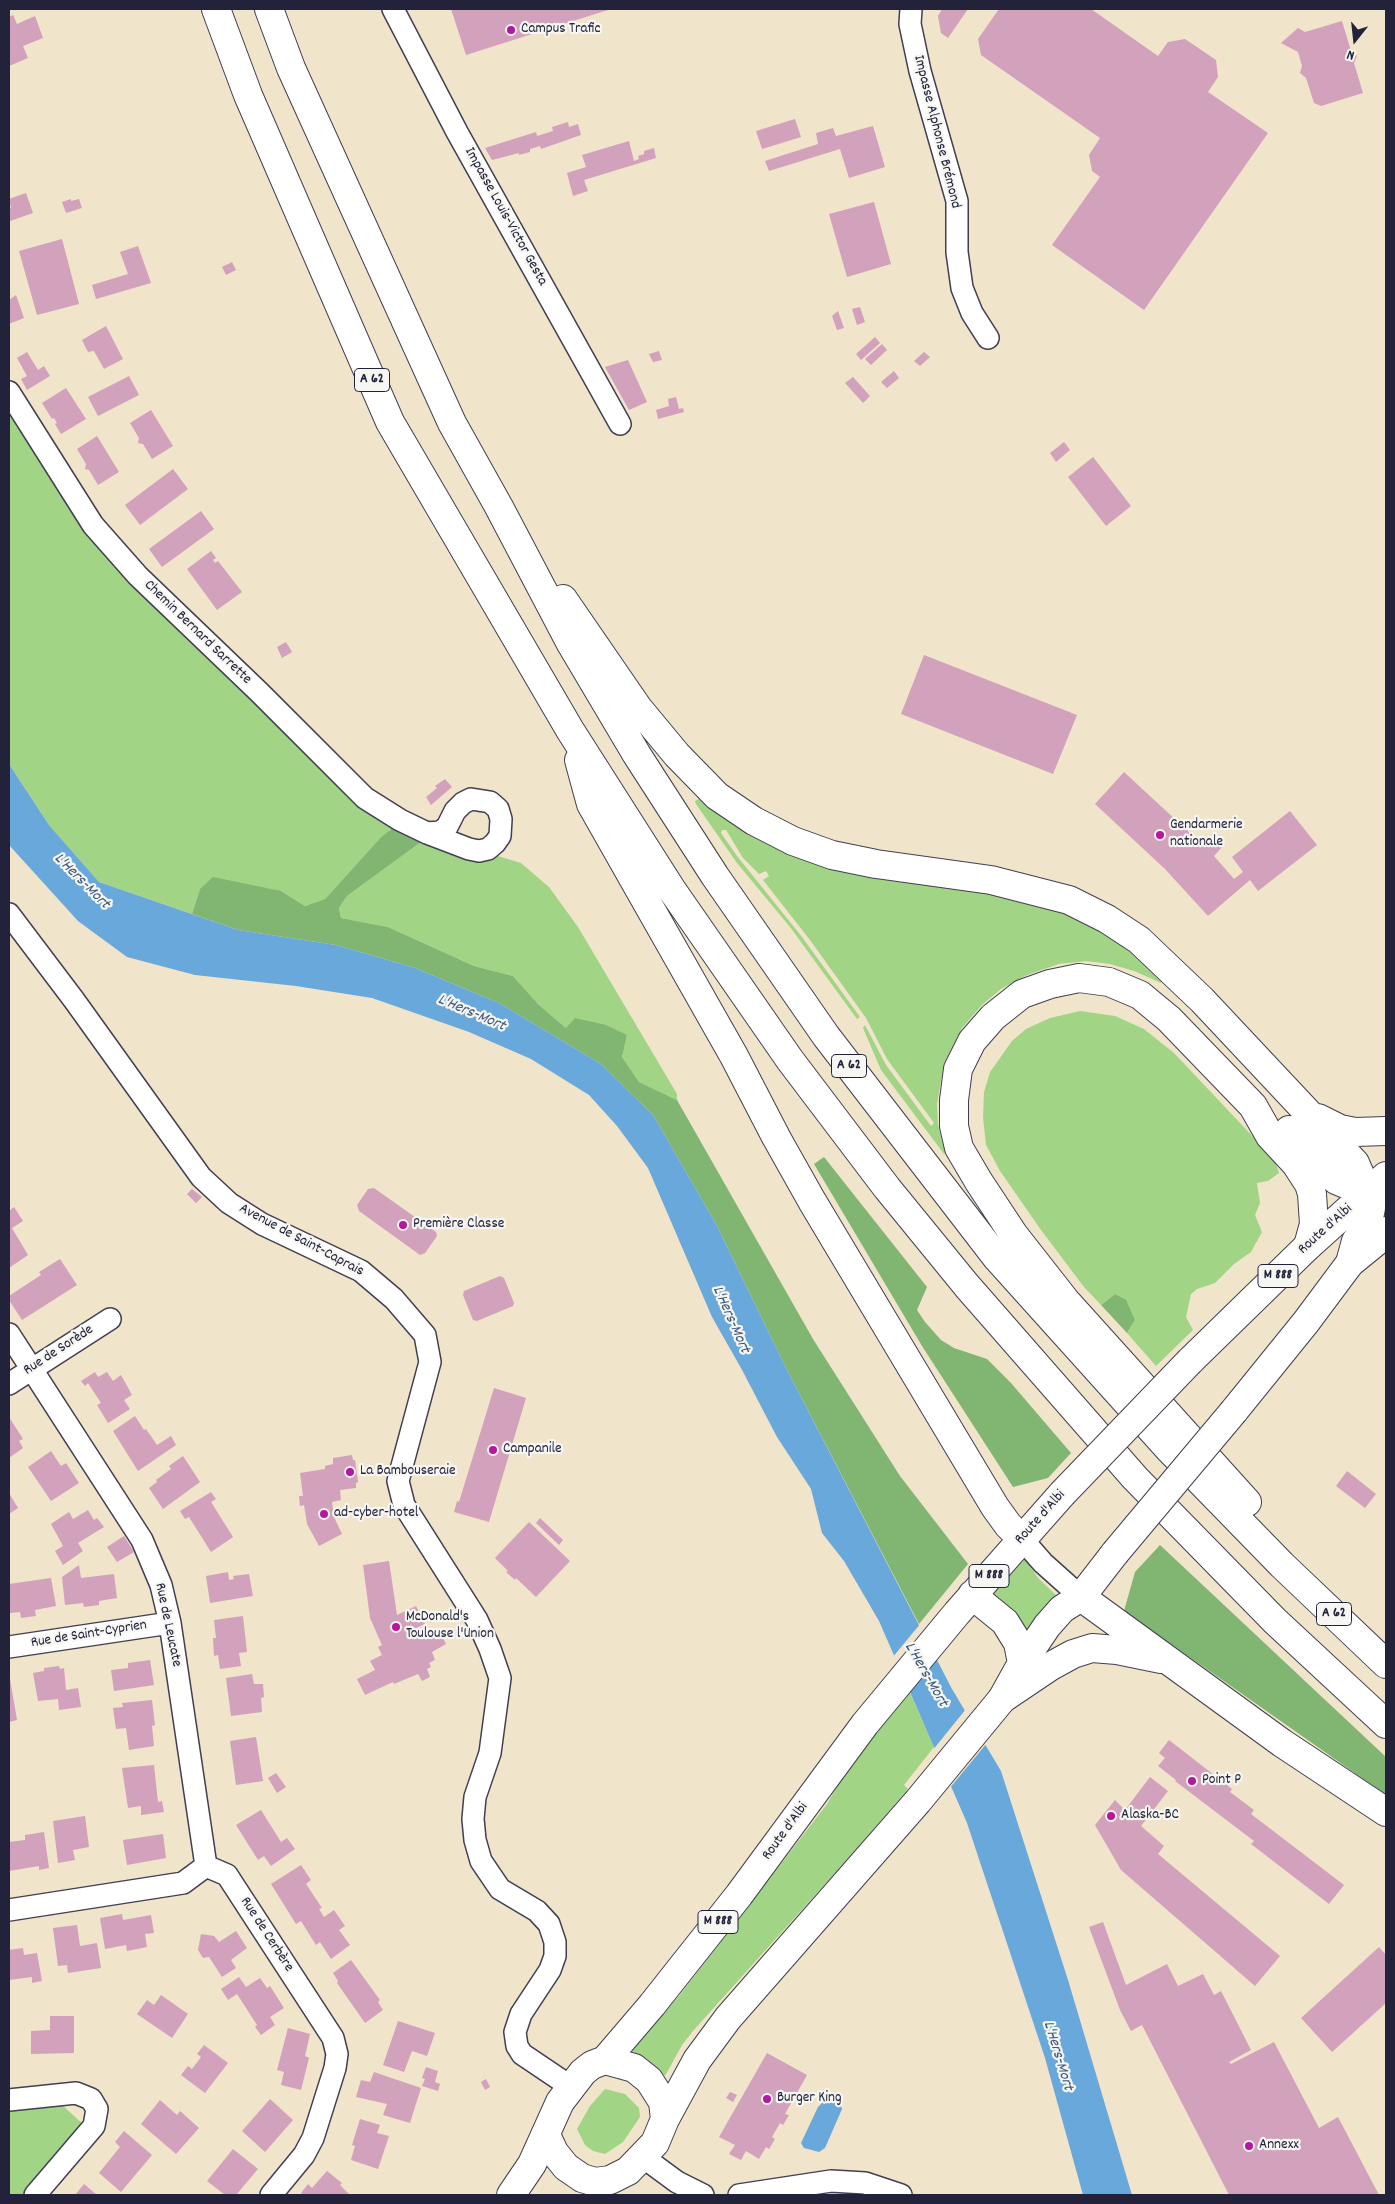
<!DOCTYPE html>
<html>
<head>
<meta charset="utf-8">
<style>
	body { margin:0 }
	#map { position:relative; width:1395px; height:2204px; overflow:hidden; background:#f0e4cb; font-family:Dekko,sans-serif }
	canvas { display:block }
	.frame { position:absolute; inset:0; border:10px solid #22223b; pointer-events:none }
	.north { position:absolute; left:1330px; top:15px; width:50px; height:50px; -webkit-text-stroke:4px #f6f6f2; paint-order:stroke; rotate:196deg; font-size:14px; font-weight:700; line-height:20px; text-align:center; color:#22223b }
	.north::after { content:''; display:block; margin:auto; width:18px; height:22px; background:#22223b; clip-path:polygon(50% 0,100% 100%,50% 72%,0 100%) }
</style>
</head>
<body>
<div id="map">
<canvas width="1395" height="2204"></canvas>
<div class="frame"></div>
<div class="north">N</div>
</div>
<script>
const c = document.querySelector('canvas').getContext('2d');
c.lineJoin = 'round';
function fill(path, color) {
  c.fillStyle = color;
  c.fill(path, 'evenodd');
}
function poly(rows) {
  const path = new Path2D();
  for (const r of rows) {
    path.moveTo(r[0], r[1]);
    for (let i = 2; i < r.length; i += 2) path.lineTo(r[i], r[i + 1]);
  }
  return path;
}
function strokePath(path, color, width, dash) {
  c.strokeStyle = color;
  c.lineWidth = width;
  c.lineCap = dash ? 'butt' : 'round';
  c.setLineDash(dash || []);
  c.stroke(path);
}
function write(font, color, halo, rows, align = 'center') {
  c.font = font + ' Dekko,sans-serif';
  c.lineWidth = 4.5;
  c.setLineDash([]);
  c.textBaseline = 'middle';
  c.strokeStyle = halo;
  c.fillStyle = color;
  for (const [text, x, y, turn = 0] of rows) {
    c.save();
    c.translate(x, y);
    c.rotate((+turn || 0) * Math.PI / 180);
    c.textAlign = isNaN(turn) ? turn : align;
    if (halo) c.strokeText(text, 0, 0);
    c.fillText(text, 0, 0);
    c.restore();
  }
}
fill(poly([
	[9,406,104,552,174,627,335,781,394,827,382,836,325,899,305,906,281,891,200,889,192,914,99,882,49,825,9,764],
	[699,799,724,818,757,836,949,887,1022,899,1056,909,1117,939,1161,978,1161,983,1134,971,1110,964,1086,961,1059,964,1027,975,1001,989,982,1005,962,1028,944,1063,937,1104,938,1124,942,1142,947,1152,944,1154,881,1070,863,1028,865,1025,886,1065,931,1126,934,1123,887,1059,866,1018,810,940,763,880,769,876,766,871,759,874,743,858,726,830,722,830,721,833,737,856,802,937,860,1017,857,1019,790,927,737,863,696,804,695,801],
	[421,842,480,858,498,856,521,863,549,887,578,927,677,1094,677,1100,639,1082,622,1057,627,1035,567,1029,539,1005,513,976,474,966,388,927,341,918,339,908,347,896],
	[1080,1011,1115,1016,1144,1029,1174,1053,1275,1160,1279,1173,1268,1181,1257,1183,1260,1203,1255,1215,1262,1232,1251,1252,1234,1264,1215,1283,1197,1289,1191,1294,1186,1317,1193,1330,1156,1366,1127,1333,1135,1320,1115,1294,1101,1305,1084,1287,1041,1230,1000,1171,986,1145,983,1117,984,1092,990,1072,1012,1041,1026,1029,1050,1018],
	[1025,1559,1038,1578,1057,1596,1056,1601,1026,1637,1010,1611,993,1594],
	[910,1693,934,1747,904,1785,908,1789,842,1865,693,2031,682,2045,665,2076,647,2059,631,2051,679,1996,827,1804,850,1764,875,1730,878,1731],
	[605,2089,625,2094,639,2108,640,2117,623,2142,605,2154,593,2151,585,2145,577,2129,590,2106],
	[60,2103,85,2126,26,2195,9,2195,9,2108]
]), '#a1d585');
fill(poly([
	[394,827,421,842,347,896,339,908,341,918,388,927,474,966,513,976,539,1005,566,1028,575,1018,606,1025,627,1035,622,1057,639,1082,677,1100,813,1339,900,1476,968,1564,919,1624,787,1370,716,1224,653,1115,601,1064,499,1003,415,968,336,945,238,930,192,914,200,889,213,877,281,891,305,906,325,899,382,836],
	[824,1157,927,1287,917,1310,925,1322,941,1340,954,1348,987,1359,1011,1383,1071,1453,1048,1478,1013,1487,922,1346,814,1164],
	[1115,1294,1126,1300,1135,1320,1127,1333,1101,1305],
	[1160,1545,1386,1757,1386,1795,1124,1611,1135,1572]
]), '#80b672');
fill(poly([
	[9,764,49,825,99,882,238,930,336,945,415,968,499,1003,601,1064,653,1115,716,1224,787,1370,952,1689,1001,1771,1068,1980,1132,2195,1083,2195,1045,2058,967,1823,879,1621,844,1561,822,1533,811,1489,777,1437,741,1368,712,1317,648,1168,617,1126,589,1095,531,1059,469,1032,372,998,296,986,195,975,127,957,78,921,9,845],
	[833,2098,839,2100,842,2109,825,2148,819,2152,804,2148,801,2143,818,2107,826,2099]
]), '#68a8db');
fill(poly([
	[921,1623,938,1657,907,1693,892,1658],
	[966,1709,987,1743,949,1789,932,1751]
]), '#f0e4cb');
fill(poly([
	[451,9,611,9,466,55],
	[942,9,968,9,948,38,941,33,938,16],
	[999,9,1091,9,1158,56,1168,42,1185,39,1216,60,1218,77,1208,92,1268,133,1144,310,1052,245,1100,177,1092,171,1089,155,1100,138,981,55,978,39],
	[13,15,17,24,35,16,43,38,23,46,28,58,9,66,9,17],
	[1342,21,1351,51,1357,56,1354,63,1363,93,1321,106,1314,103,1306,78,1300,73,1302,66,1298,52,1281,43,1298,28,1305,32],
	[795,119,801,137,762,149,756,131],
	[568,122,569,127,578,124,581,135,541,149,540,146,530,149,530,152,519,155,519,153,492,160,485,148,536,132,537,136,553,131,552,127],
	[873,126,885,167,849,178,840,149,769,171,765,161,818,144,816,133,833,128,836,136],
	[629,141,634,161,639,159,638,156,644,154,644,151,654,148,656,158,584,180,588,191,573,196,567,173,586,167,582,155],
	[26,193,33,213,10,221,9,209,11,208,9,199],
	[71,199,71,201,79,199,82,208,66,213,62,202],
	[874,202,891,264,847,277,829,214],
	[62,239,79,304,37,315,19,251],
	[138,246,151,283,96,299,92,285,128,274,120,252],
	[232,262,236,270,226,275,222,267],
	[16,295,24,318,9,324,9,300],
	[860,307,865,322,857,325,852,309],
	[838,311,844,328,837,330,832,316],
	[106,326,123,359,104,369,94,351,88,352,82,340],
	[875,337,880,343,861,360,856,354],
	[882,344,887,350,871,365,865,359],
	[659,351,662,360,653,362,649,354],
	[27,352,38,370,44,366,50,376,27,390,21,379,27,376,17,358],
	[924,352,930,357,920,366,914,361],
	[628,360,647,402,629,410,605,367],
	[894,371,899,378,887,388,881,382],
	[129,376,139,395,98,416,88,397],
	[853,377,870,396,863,403,845,383],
	[66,388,86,419,61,434,55,424,57,423,54,418,52,419,42,403],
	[676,397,679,409,683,408,684,412,658,419,656,410,669,406,668,399],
	[151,410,173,446,152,459,143,444,138,443,139,438,130,423],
	[97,436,119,472,98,485,89,470,85,469,86,464,77,449],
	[1064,442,1070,450,1056,462,1050,453],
	[1093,457,1131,506,1106,526,1068,477],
	[173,469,188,489,140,525,125,505],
	[201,511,214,529,162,567,149,549],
	[211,551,216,558,213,560,215,563,218,561,242,592,217,610,187,569],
	[286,642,292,652,282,658,277,647],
	[924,655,1077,715,1053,774,901,714],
	[1124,772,1204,846,1212,837,1222,847,1214,856,1234,879,1243,872,1232,857,1290,811,1317,845,1258,891,1250,880,1208,916,1165,869,1095,804],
	[445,779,452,787,431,805,426,797,437,788,435,786],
	[374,1188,436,1232,437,1236,425,1253,420,1255,359,1211,357,1205,368,1189],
	[192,1189,202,1197,196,1203,187,1194],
	[14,1207,23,1221,12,1228,28,1255,9,1268,9,1211],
	[60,1259,77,1285,22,1320,9,1300,9,1296,41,1275,39,1272],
	[500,1276,504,1278,514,1303,513,1306,477,1321,473,1320,463,1295,464,1291],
	[95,1372,98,1377,107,1372,113,1381,121,1375,132,1395,124,1400,130,1409,108,1423,97,1405,101,1403,88,1383,85,1386,81,1381],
	[494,1388,526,1398,489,1522,454,1512,457,1501,459,1502],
	[135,1416,144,1430,146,1429,157,1445,171,1436,176,1445,138,1471,113,1431],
	[9,1417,23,1439,19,1441,23,1448,9,1458],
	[51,1451,61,1466,66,1463,79,1483,51,1501,28,1467],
	[352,1455,353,1460,355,1460,358,1482,356,1483,356,1488,340,1490,341,1500,332,1502,334,1517,342,1534,319,1546,307,1524,304,1505,300,1506,299,1496,303,1496,300,1473,325,1469,325,1466,333,1464,333,1458],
	[183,1456,200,1482,163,1509,149,1488,157,1482,156,1480,171,1469,169,1466],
	[1347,1471,1376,1494,1365,1508,1336,1486],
	[211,1492,216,1499,211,1502,233,1537,211,1552,189,1517,185,1519,180,1511],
	[9,1493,18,1508,9,1514],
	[88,1510,94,1520,97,1518,104,1527,78,1543,83,1551,63,1565,55,1551,63,1546,51,1524,69,1512,73,1519],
	[540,1518,563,1540,559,1545,536,1523],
	[529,1522,570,1561,536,1597,516,1578,515,1580,506,1572,508,1571,495,1558],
	[124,1536,134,1552,117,1562,107,1547],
	[389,1561,397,1615,416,1606,425,1624,416,1628,420,1637,439,1629,446,1644,432,1652,435,1660,429,1663,431,1667,427,1669,430,1677,422,1681,418,1674,394,1684,393,1682,365,1695,357,1679,375,1670,370,1661,382,1655,378,1647,382,1645,370,1618,363,1565],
	[79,1565,81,1578,114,1574,117,1598,99,1601,99,1605,84,1607,83,1603,65,1605,62,1577],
	[228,1572,229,1580,234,1579,233,1576,249,1574,253,1596,210,1603,206,1576],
	[51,1578,56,1606,35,1610,36,1616,21,1618,20,1612,10,1613,9,1584],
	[243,1616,247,1652,239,1653,241,1666,220,1669,218,1655,214,1656,213,1638,216,1638,214,1620],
	[150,1660,154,1685,114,1691,111,1670,128,1668,128,1663],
	[59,1666,60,1669,64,1668,66,1690,78,1688,81,1707,59,1710,58,1699,38,1701,33,1673,44,1671,44,1668],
	[9,1673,17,1720,9,1722],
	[252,1674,254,1684,263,1684,264,1697,261,1698,262,1712,231,1716,226,1678],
	[152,1700,155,1725,152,1726,154,1746,129,1750,126,1728,116,1729,113,1708,123,1707,122,1703],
	[256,1737,263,1781,236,1785,230,1741],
	[1169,1740,1232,1789,1230,1792,1254,1810,1251,1814,1344,1885,1329,1904,1251,1844,1254,1841,1175,1781,1176,1780,1158,1766,1165,1758,1159,1753],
	[154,1765,158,1802,162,1801,164,1812,141,1815,141,1806,128,1808,122,1768],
	[276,1773,286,1787,277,1793,268,1778],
	[1150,1777,1168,1791,1141,1826,1164,1846,1158,1854,1280,1956,1255,1986,1121,1870,1095,1825,1115,1800,1125,1810],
	[261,1810,281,1842,287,1838,295,1849,271,1866,264,1856,258,1860,236,1825],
	[85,1816,89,1847,73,1850,75,1860,58,1863,53,1821],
	[44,1832,49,1868,39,1870,39,1866,9,1871,9,1842,25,1840,25,1835],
	[163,1834,166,1858,127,1865,123,1840],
	[301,1865,311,1880,306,1884,322,1908,319,1909,324,1917,334,1910,345,1926,339,1930,350,1945,331,1959,320,1942,316,1945,301,1921,296,1924,271,1884],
	[122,1914,123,1920,151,1915,154,1933,145,1934,147,1947,127,1951,126,1945,105,1949,100,1918],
	[1103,1922,1126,1985,1167,1964,1178,1986,1203,1974,1214,1995,1221,1991,1251,2050,1229,2062,1231,2064,1274,2042,1319,2128,1338,2117,1379,2195,1229,2195,1142,2025,1131,2031,1120,2010,1089,1927],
	[77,1925,80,1946,97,1943,101,1968,68,1973,67,1965,58,1966,53,1928],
	[236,1931,247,1948,231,1960,236,1968,222,1977,209,1957,203,1958,198,1950,201,1934,214,1936,219,1942],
	[1379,1947,1386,1955,1386,2003,1332,2052,1301,2018],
	[23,1948,24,1955,37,1953,42,1981,32,1983,32,1977,9,1980,9,1950],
	[351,1960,380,2000,378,2002,383,2010,365,2023,337,1983,338,1981,333,1973],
	[239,1977,246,1987,260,1978,267,1988,270,1986,284,2008,270,2017,275,2025,261,2035,255,2027,257,2025,237,1994,228,2000,221,1989],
	[161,1995,188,2014,172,2038,137,2014,147,2000,154,2005],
	[50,2016,74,2016,74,2053,31,2054,31,2031,50,2030],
	[398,2021,435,2033,427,2056,412,2051,404,2072,383,2065],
	[288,2028,310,2034,305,2056,309,2058,301,2090,281,2085,284,2072,277,2070],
	[204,2045,228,2063,205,2093,181,2075,188,2066,192,2069,201,2057,197,2054],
	[767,2053,807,2075,785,2114,789,2115,783,2125,780,2123,772,2137,775,2139,769,2149,766,2147,759,2159,746,2151,741,2160,729,2154,735,2145,719,2137],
	[426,2067,438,2071,435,2082,440,2084,438,2091,422,2086,425,2079,422,2078],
	[374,2072,421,2088,410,2123,383,2115,387,2104,356,2097,361,2080,370,2082],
	[486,2079,490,2087,485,2090,481,2082],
	[730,2092,737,2095,733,2102,726,2098],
	[270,2099,293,2120,265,2152,242,2131],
	[160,2100,177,2115,180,2111,199,2128,176,2154,141,2124],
	[360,2119,380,2125,377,2133,389,2136,378,2169,351,2160,355,2146,352,2145],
	[124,2131,152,2155,121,2192,99,2173,120,2147,115,2142],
	[233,2149,258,2169,236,2195,225,2195,207,2181],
	[327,2171,342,2183,340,2185,350,2195,304,2195,301,2193,308,2184,312,2188],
	[84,2184,97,2195,75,2195]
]), '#d2a1bc');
const street = poly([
	[393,9,457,132,620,424],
	[911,9,910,24,920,71,957,201,957,252,962,288,972,313,988,338],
	[9,392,93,525,138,576,259,692,365,798,400,820,427,833,469,849,479,851,488,849,495,843,500,836,501,819,498,809,490,802,471,799,463,803,455,811,447,827,440,832,427,833],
	[9,914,74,1000,201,1177,229,1203,262,1224,361,1271,394,1299,425,1335,430,1362,398,1481,404,1505,477,1620,490,1649,500,1678,490,1753,475,1797,473,1819,475,1840,481,1861,500,1889,537,1911,549,1924,555,1942,555,1956,550,1970,521,2014,515,2032,517,2046,522,2054,571,2087],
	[9,1334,142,1540,161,1585,170,1623,206,1866],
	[9,1384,110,1319],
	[1022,1539,1043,1563,1081,1597],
	[9,1647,170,1623],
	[9,1910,183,1883,206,1866,227,1875,333,2038,337,2054,335,2068,313,2138,304,2155,271,2195],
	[9,2100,76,2093,91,2099,97,2109,94,2126,35,2195],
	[643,2157,677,2182,703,2195],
	[739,2195,831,2181,865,2183,901,2195]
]);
const primary = poly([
	[1190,1361,1308,1246,1386,1176],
	[1234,1411,1306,1322,1350,1263,1377,1241,1386,1231],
	[972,1595,1005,1622,1018,1643,1022,1663],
	[605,2060,652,2005,739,1895,865,1724,957,1613,1062,1494],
	[665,2119,697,2060,728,2018,918,1801,1002,1699,1022,1663,1047,1626,1062,1609,1081,1597,1115,1553],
	[511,2195,532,2164,560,2102,583,2072,592,2065,605,2060,634,2068,649,2080,663,2102,665,2119,655,2143,628,2171,610,2180,595,2182,582,2178,566,2167,554,2152,546,2135]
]);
const highway = poly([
	[216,9,248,95,390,422,570,730,672,890,790,1060,887,1188,967,1286,1135,1478,1275,1621,1386,1724],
	[269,9,291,68,452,423,499,507,570,642,637,755,715,876,826,1036,997,1258,1168,1448,1282,1565,1386,1664],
	[563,599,638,708,677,755,717,796,754,821,793,841,832,855,876,864,991,880,1069,900,1107,919,1139,940,1202,1000,1355,1163,1368,1193,1371,1208,1368,1223,1356,1241,1350,1263],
	[579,760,591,804,734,1056,776,1137,812,1201,995,1507,1008,1525,1022,1539],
	[1318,1118,1340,1129,1355,1132,1386,1131],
	[1289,1130,1336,1180,1368,1193,1377,1195],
	[1247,1502,1065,1300,1014,1235,979,1182,959,1148,954,1126,954,1100,958,1069,972,1041,993,1017,1022,994,1050,984,1079,978,1109,982,1140,995,1169,1019,1253,1106,1270,1136,1296,1164,1309,1184,1312,1194,1314,1224,1308,1246],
	[1081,1597,1282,1743,1386,1812],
	[1002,1699,1051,1666,1073,1654,1092,1648,1117,1650,1161,1659]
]);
strokePath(street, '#413f51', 24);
strokePath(primary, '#413f51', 30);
strokePath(highway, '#413f51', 30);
strokePath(street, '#fff', 21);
strokePath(primary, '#fff', 28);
strokePath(highway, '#fff', 28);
const primaryBridge = poly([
	[1062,1494,1190,1361],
	[1115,1553,1234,1411]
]);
strokePath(primaryBridge, '#413f51', 30, []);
strokePath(primaryBridge, '#fff', 28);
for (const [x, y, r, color] of [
	[511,30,5,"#b5179e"],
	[1160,835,5,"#b5179e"],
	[403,1225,5,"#b5179e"],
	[493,1450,5,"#b5179e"],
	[350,1472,5,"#b5179e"],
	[324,1514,5,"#b5179e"],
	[396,1627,5,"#b5179e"],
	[1192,1781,5,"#b5179e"],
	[1111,1816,5,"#b5179e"],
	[767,2099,5,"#b5179e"],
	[1249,2146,5,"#b5179e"]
]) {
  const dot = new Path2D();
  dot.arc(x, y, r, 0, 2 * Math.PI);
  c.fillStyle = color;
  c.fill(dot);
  strokePath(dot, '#f6f6f2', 2);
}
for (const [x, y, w] of [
	[372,380,35],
	[849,1066,35],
	[1278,1276,40],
	[989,1576,40],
	[1334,1614,35],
	[718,1922,40]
]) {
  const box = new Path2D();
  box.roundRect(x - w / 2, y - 11.5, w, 23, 4);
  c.fillStyle = '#f6f6f2';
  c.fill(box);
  strokePath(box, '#22223b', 1);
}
write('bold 14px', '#22223b', null, [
	["A 62",372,380],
	["A 62",849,1066],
	["M 888",1278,1276],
	["M 888",989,1576],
	["A 62",1334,1614],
	["M 888",718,1922]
]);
write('15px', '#22223b', '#f6f6f2', [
	["Campus Trafic",521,30],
	["Gendarmerie",1170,826],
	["nationale",1170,843],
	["Première Classe",413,1225],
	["Campanile",503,1450],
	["La Bambouseraie",360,1472],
	["ad-cyber-hotel",334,1514],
	["McDonald's",406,1618],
	["Toulouse l'Union",406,1635],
	["Point P",1202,1781],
	["Alaska-BC",1121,1816],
	["Burger King",777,2099],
	["Annexx",1259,2146]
], 'left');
write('15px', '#22223b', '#f6f6f2', [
	["Impasse Alphonse Brémond",936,132,76],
	["Impasse Louis-Victor Gesta",505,217,61],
	["Chemin Bernard Sarrette",197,633,44],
	["Route d'Albi",1326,1230,-42],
	["Avenue de Saint-Caprais",301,1241,28],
	["Rue de Sorède",59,1351,-33],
	["Route d'Albi",1041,1518,-48],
	["Rue de Leucate",167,1625,78],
	["Rue de Saint-Cyprien",89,1635,-9],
	["Route d'Albi",786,1832,-54],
	["Rue de Cerbère",266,1935,57]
]);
write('italic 16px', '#3e587b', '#f6f6f2', [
	["L'Hers-Mort",81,882,45],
	["L'Hers-Mort",471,1014,23],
	["L'Hers-Mort",730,1320,66],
	["L'Hers-Mort",925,1675,60],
	["L'Hers-Mort",1057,2056,73]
]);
</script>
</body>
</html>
